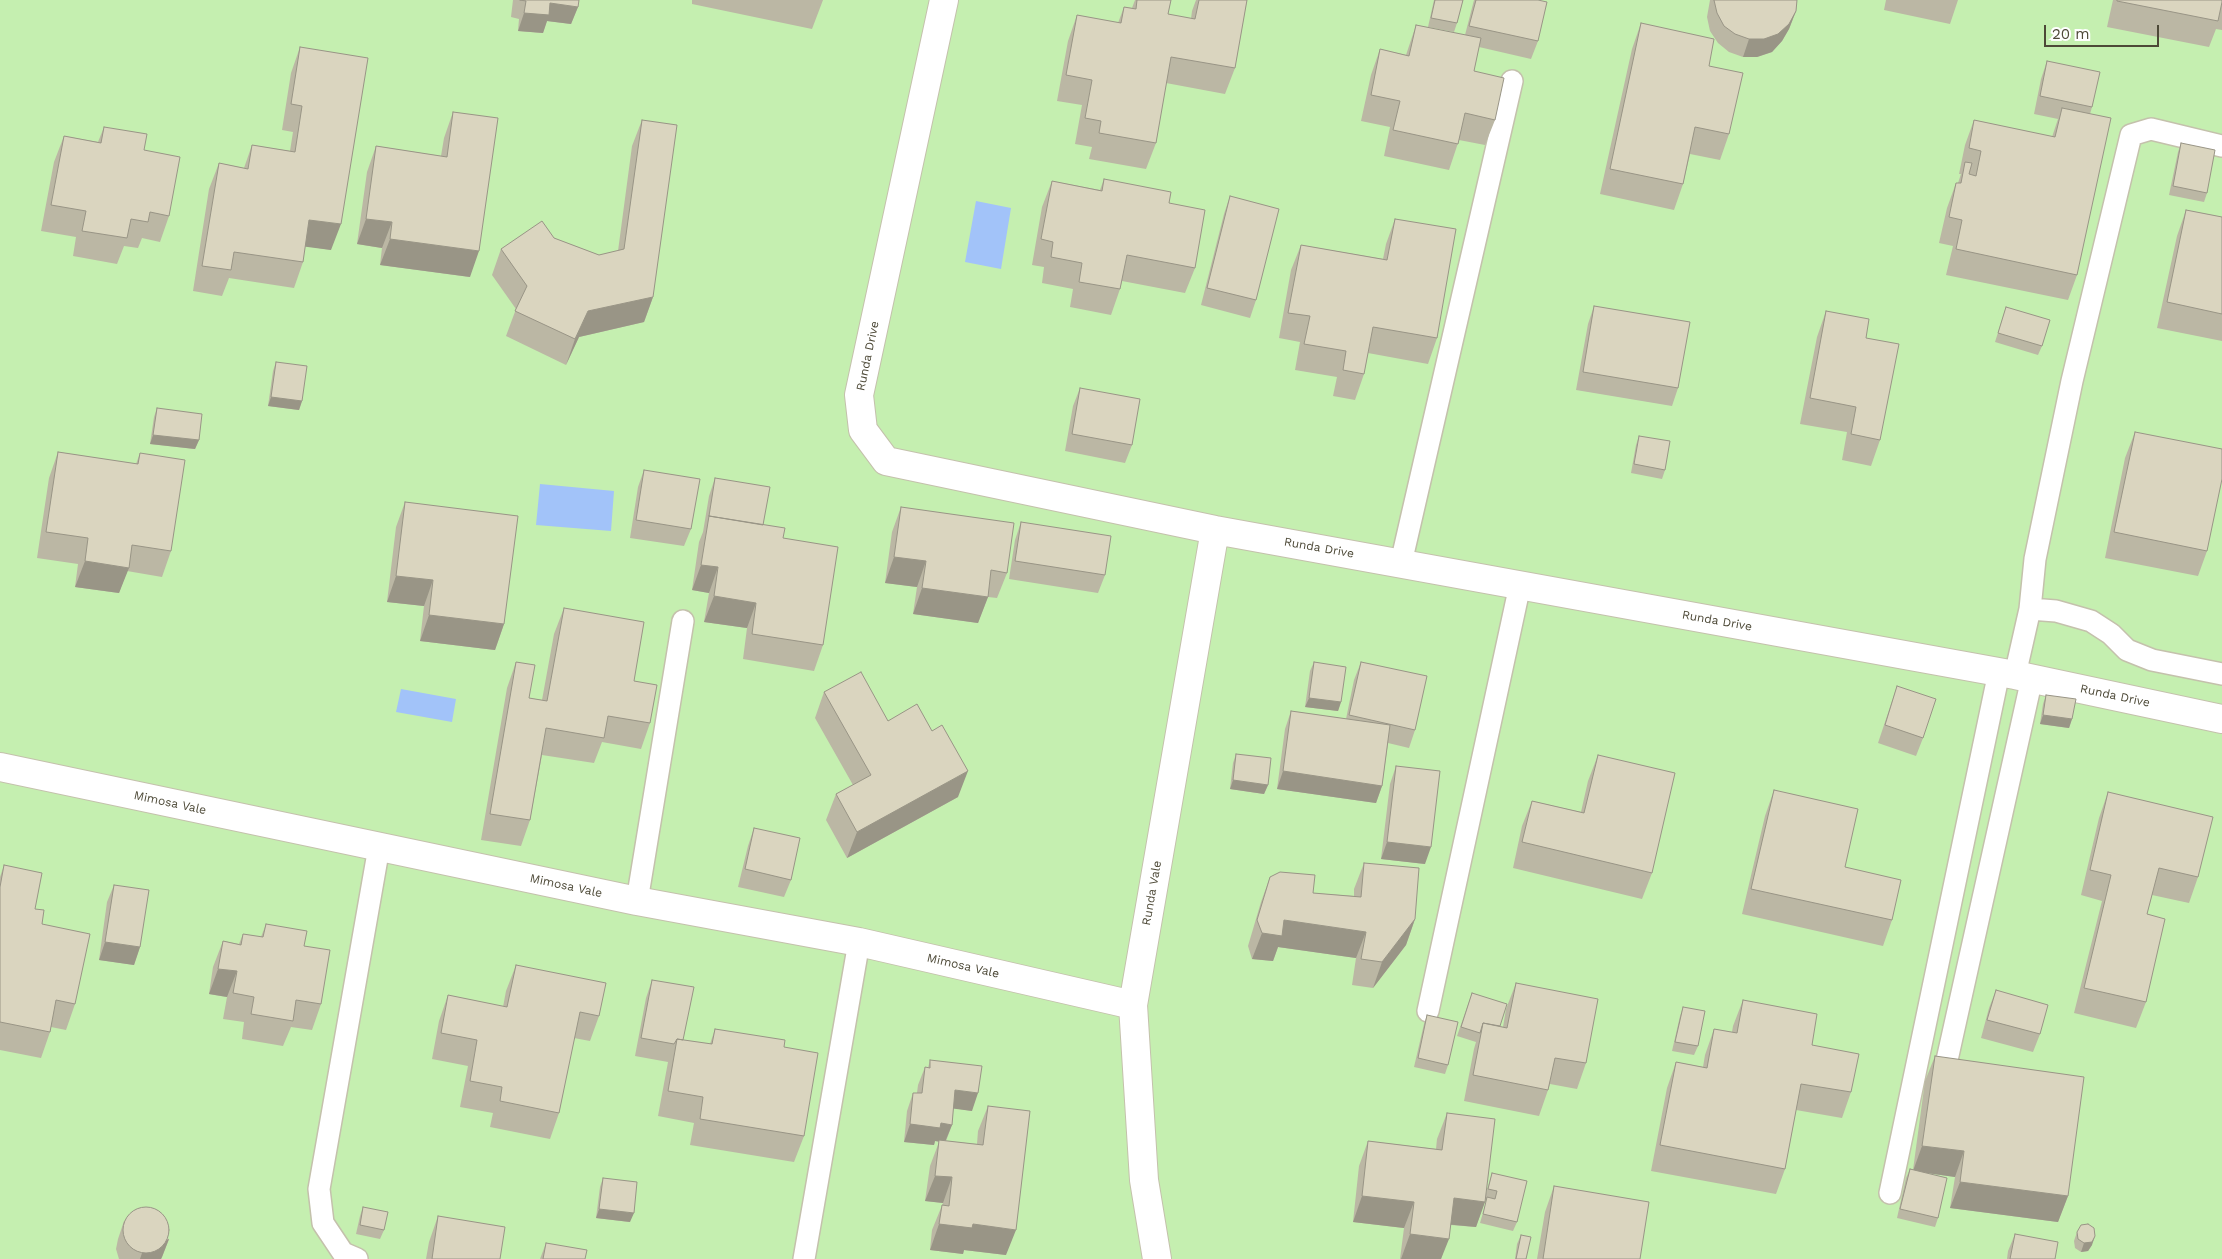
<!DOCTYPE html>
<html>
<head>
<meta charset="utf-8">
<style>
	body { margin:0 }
	#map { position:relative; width:2222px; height:1259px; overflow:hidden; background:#f7f6eb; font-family:"Work Sans",sans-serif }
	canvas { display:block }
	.scale { position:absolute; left:2044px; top:25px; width:115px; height:22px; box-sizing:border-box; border:2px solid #4d4937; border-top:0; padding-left:6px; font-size:15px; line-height:18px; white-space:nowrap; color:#4d4937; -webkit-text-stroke:4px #fff; paint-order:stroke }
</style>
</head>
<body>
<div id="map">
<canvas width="2222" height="1259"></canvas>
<div class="scale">20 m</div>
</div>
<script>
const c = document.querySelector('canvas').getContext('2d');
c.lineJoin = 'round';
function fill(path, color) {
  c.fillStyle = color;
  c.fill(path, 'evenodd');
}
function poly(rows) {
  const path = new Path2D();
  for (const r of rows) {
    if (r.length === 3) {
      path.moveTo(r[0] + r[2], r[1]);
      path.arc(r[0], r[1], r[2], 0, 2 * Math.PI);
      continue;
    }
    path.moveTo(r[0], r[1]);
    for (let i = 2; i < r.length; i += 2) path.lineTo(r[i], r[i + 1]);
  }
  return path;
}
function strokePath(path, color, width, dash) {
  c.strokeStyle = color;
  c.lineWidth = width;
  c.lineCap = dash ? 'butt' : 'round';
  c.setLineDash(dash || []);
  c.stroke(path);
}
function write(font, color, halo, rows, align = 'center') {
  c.font = font + ' "Work Sans",sans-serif';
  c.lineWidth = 5;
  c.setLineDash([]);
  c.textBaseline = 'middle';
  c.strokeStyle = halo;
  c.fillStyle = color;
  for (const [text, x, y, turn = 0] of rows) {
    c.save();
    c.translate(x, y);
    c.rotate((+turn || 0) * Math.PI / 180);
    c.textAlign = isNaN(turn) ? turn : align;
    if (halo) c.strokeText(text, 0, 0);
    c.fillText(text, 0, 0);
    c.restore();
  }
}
fill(poly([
	[0,0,2222,0,2222,1259,0,1259]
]), '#c5efb0');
fill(poly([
	[976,201,1011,208,1001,269,965,262],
	[540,484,614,491,611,531,536,525],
	[401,689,456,699,452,722,396,712]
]), '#a2c3f9');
const lane = poly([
	[1401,563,1512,81],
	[2030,609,2056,611,2091,621,2111,634,2127,650,2152,660,2222,674],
	[2015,675,2030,609,2035,559,2072,381,2131,135,2151,129,2222,146],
	[637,901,683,621],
	[1428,1011,1520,585],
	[1947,1060,2032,678],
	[1890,1193,1999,672],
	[357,1259,343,1253,323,1223,319,1189,379,847],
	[804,1259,859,942]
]);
const street = poly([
	[944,0,859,395,863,430,886,461,1215,530,2015,675,2222,719],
	[0,767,637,901,859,942,1133,1005],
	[1157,1259,1144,1180,1133,1005,1215,530]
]);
strokePath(lane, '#c4c1ac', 24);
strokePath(street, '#c4c1ac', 30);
strokePath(lane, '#fff', 21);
strokePath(street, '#fff', 28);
fill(poly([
	[513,0,579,0,578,7,571,24,547,21,543,33,518,31,519,19,511,17],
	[692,0,823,0,812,29,692,4],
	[1135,0,1171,0,1168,14,1191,19,1192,11,1196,0,1247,0,1235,68,1225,94,1166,83,1156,143,1146,169,1089,159,1092,147,1075,144,1082,105,1057,101,1068,41,1077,15,1118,23,1124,7,1132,8],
	[1434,0,1463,0,1457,23,1454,32,1428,27],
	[1474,0,1538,0,1538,41,1531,59,1479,47,1474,71,1495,120,1485,145,1459,140,1449,170,1384,156,1390,127,1361,121,1371,75,1380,49,1406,55,1416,25,1465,35],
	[1710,0,1797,0,1796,11,1789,29,1782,41,1772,52,1757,57,1743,57,1729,52,1718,43,1710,31,1707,17],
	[1886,0,1958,0,1950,24,1884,10],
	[2113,0,2222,0,2222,30,2216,29,2209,47,2107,27],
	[1641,23,1709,66,1729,134,1720,160,1690,154,1683,184,1674,210,1600,194,1632,49],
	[300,47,331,250,305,246,303,262,294,288,229,278,222,296,193,291,209,189,219,163,244,168,252,145,290,151,293,132,282,130,291,73],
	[2047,61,2092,107,2090,114,2077,275,2068,300,1946,275,1953,246,1939,243,1947,208,1956,183,1958,183,1961,174,1959,174,1965,145,1974,120,2052,137,2058,119,2034,114,2041,79],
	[453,112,470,277,380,265,382,248,357,244,367,172,376,146,441,156,444,138],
	[642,120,653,297,644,322,579,337,566,365,506,336,516,309,492,275,501,249,554,238,599,255,618,251,632,146],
	[104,127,144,150,169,216,160,242,142,238,138,248,124,246,117,264,73,256,76,237,41,231,54,162,64,136,98,142],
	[2181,143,2207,193,2204,202,2169,195,2178,152],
	[1104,179,1169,203,1195,268,1185,293,1122,281,1120,289,1111,315,1070,307,1073,289,1042,283,1044,267,1032,265,1042,207,1052,181,1100,190],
	[1230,196,1256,300,1250,318,1201,305,1224,214],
	[2186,210,2222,217,2222,341,2157,328,2177,236],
	[1395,219,1437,338,1428,364,1368,353,1364,374,1355,400,1333,396,1337,377,1295,370,1300,342,1279,338,1291,270,1301,245,1383,259,1386,244],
	[1594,306,1678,388,1672,406,1576,390,1588,324],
	[2006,307,2042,346,2038,355,1995,342],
	[1826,311,1866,338,1880,440,1871,466,1842,460,1847,432,1800,424,1817,337],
	[276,362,302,401,299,410,268,406,273,371],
	[1080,388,1132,445,1125,463,1065,451,1073,406],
	[157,408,199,440,195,449,150,444,154,417],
	[2135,432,2207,551,2198,576,2105,558,2125,458],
	[1639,436,1665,470,1662,479,1631,473,1636,445],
	[58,452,136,464,140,453,171,551,162,577,127,571,119,593,75,587,78,564,37,558,49,478],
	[644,470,691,529,684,546,630,538,638,487],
	[715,478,763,525,783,538,823,645,814,671,743,659,747,628,704,622,709,593,692,590,699,542,703,532,709,496],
	[405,502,504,624,495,650,420,641,424,606,387,602,396,527],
	[901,507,1007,573,997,598,988,597,978,623,913,614,917,587,885,583,892,532],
	[1021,522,1105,575,1098,593,1009,579,1015,540],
	[564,608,634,681,650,723,641,749,602,742,594,763,542,755,530,820,521,846,481,840,507,688,516,662,529,698,542,700,554,634],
	[1314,662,1341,702,1338,711,1305,707,1310,671],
	[1361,662,1415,730,1409,748,1388,743,1382,786,1376,803,1277,789,1285,729,1291,711,1346,719,1354,680],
	[1897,686,1923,738,1916,756,1878,743],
	[824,692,888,721,958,797,847,858,826,820,836,794,853,785,815,718],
	[2046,695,2072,719,2069,728,2040,724,2043,704],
	[1236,754,1268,785,1264,794,1230,789,1233,763],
	[1598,755,1652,873,1642,899,1513,868,1522,826,1532,801,1581,812,1588,781],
	[1396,766,1425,864,1381,859,1390,784],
	[1774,790,1892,920,1883,946,1742,914,1765,816],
	[2108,792,2198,877,2189,903,2152,895,2147,914,2146,1002,2136,1028,2074,1013,2102,901,2081,895,2099,818],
	[754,828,791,880,784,897,738,887,748,846],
	[1364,863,1415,919,1406,945,1373,988,1352,985,1356,958,1278,947,1273,961,1252,959,1248,946,1261,902,1270,877,1313,893,1354,896,1354,889],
	[4,865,35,909,75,1004,66,1030,51,1027,50,1032,41,1058,0,1050,0,877],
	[114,885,140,947,134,965,99,960,107,902],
	[266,924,304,946,321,1004,312,1030,291,1027,283,1046,242,1039,244,1022,223,1019,227,997,209,994,213,967,223,941,239,944,243,934,261,937],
	[516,965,599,1016,590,1041,574,1038,559,1113,550,1139,490,1127,493,1113,460,1107,468,1066,432,1059,439,1021,448,995,503,1007,506,991],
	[652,980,683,1040,710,1044,715,1029,784,1047,804,1136,794,1162,690,1145,694,1123,658,1116,668,1062,635,1056,646,998],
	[1516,983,1586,1063,1577,1089,1550,1084,1548,1090,1539,1116,1464,1101,1474,1049,1476,1042,1457,1036,1472,993,1500,1026,1503,1027,1506,1009],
	[1996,990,2040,1034,2033,1052,1981,1038,1989,1008],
	[1743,1000,1812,1045,1851,1092,1842,1118,1796,1110,1785,1169,1776,1194,1651,1171,1667,1088,1676,1062,1703,1067,1705,1055,1714,1029,1732,1032,1733,1026],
	[1683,1007,1698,1046,1694,1055,1672,1051,1680,1016],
	[1427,1015,1448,1065,1445,1074,1414,1067,1424,1024],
	[1935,1056,2068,1196,2058,1222,1950,1208,1955,1177,1926,1173,1938,1218,1935,1227,1897,1218,1906,1178,1910,1169,1913,1170,1925,1081],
	[930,1060,972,1111,953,1108,952,1125,946,1141,977,1144,978,1131,988,1106,1006,1255,964,1250,963,1254,930,1250,932,1230,943,1203,925,1201,930,1166,939,1142,935,1141,934,1145,904,1142,907,1111,913,1093,917,1093,918,1085,925,1067,928,1068],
	[1447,1113,1486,1193,1492,1173,1517,1222,1513,1231,1480,1223,1487,1199,1486,1198,1476,1227,1451,1225,1441,1259,1400,1259,1404,1228,1353,1222,1359,1166,1368,1141,1436,1149,1437,1139],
	[603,1178,630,1222,596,1218,600,1187],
	[1554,1186,1640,1259,1537,1259,1545,1212],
	[363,1207,384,1230,380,1239,356,1234,360,1216],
	[438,1216,500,1259,426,1259,429,1242],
	[124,1221,169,1239,162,1257,161,1259,119,1259,116,1249,118,1239],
	[2077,1232,2092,1245,2088,1251,2081,1252,2075,1248,2074,1241],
	[2015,1234,2055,1259,2007,1259,2008,1251],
	[1521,1235,1526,1259,1515,1259,1517,1244],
	[546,1243,585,1259,540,1259]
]), '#bbb7a4');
fill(poly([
	[550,3,578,7,571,24,547,21,543,33,518,31,524,13],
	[1796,11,1789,29,1782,41,1772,52,1757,57,1743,57,1749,39],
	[366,219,392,222,382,248,357,244],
	[309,220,341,224,331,250,300,246],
	[390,239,479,251,470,277,380,265],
	[653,297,644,322,579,337,566,365,575,339,588,311],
	[271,397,302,401,299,410,268,406],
	[153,435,199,440,195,449,150,444],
	[894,557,926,561,917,587,885,583],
	[85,561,129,568,119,593,75,587],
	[701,565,718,567,709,593,692,590],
	[396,576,433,580,424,606,387,602],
	[922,588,988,597,978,623,913,614],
	[714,596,756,603,747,628,704,622],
	[429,615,504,624,495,650,420,641],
	[1309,698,1341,702,1338,711,1305,707],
	[2043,715,2072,719,2069,728,2040,724],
	[968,771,958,797,847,858,857,832],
	[1283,771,1382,786,1376,803,1277,789],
	[1233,780,1268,785,1264,794,1230,789],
	[1387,842,1431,847,1425,864,1381,859],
	[1415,919,1406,945,1373,988,1382,962],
	[1284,920,1366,932,1356,958,1278,947,1273,961,1252,959,1262,933],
	[105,942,140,947,134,965,99,960],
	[218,969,237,971,227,997,209,994],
	[955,1090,978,1093,972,1111,949,1108],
	[941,1123,952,1125,945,1142,935,1141,934,1145,904,1142,910,1124],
	[1922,1146,1964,1151,1955,1177,1913,1171],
	[935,1176,952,1177,943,1203,925,1201],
	[1960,1182,2068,1196,2058,1222,1950,1208],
	[1362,1196,1414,1202,1404,1228,1353,1222],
	[1454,1198,1485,1202,1476,1227,1444,1224],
	[599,1209,634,1213,630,1222,596,1218],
	[939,1224,973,1224,1016,1230,1006,1255,964,1250,963,1254,930,1250],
	[1410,1234,1449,1239,1441,1259,1401,1259],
	[2095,1236,2092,1245,2088,1251,2081,1252,2084,1243],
	[169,1239,162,1257,161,1259,140,1259,142,1253]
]), '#999586');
const building = poly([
	[520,0,579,0,578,7,550,3,549,15,524,13,526,1,520,0],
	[1137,0,1171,0,1168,14,1195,19,1199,0,1247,0,1235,68,1171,57,1156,143,1099,133,1101,121,1085,118,1092,80,1066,75,1077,15,1121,23,1124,7,1136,9,1137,0],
	[1435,0,1463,0,1457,23,1431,18,1435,0],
	[1476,0,1538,0,1547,2,1538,41,1469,26,1476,0],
	[1714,0,1797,0,1796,11,1789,24,1778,34,1764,39,1749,39,1735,34,1724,26,1717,13,1714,0],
	[2117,0,2222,0,2222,2,2218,21,2117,1,2117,0],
	[1641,23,1714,39,1709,66,1743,73,1729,134,1695,127,1683,184,1610,169,1641,23],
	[1416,25,1481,38,1474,71,1504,78,1495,120,1465,113,1458,144,1393,130,1400,101,1371,95,1380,49,1409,56,1416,25],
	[300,47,368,58,341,224,309,220,303,262,234,252,231,270,202,266,219,163,248,169,252,145,295,152,302,106,291,104,300,47],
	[2047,61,2100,72,2092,107,2040,96,2047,61],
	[2062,108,2111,118,2077,275,1956,249,1962,220,1949,217,1956,183,1961,183,1965,162,1972,163,1969,174,1976,176,1981,151,1969,148,1974,120,2055,137,2062,108],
	[453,112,498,118,479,251,390,239,392,222,366,219,376,146,447,157,453,112],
	[642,120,677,125,653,297,588,311,575,339,515,311,527,286,501,249,542,221,554,238,599,255,624,249,642,120],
	[104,127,147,134,144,150,180,157,169,216,150,212,148,222,131,219,127,238,82,231,86,211,51,205,64,136,101,143,104,127],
	[2181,143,2215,150,2207,193,2173,186,2181,143],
	[1104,179,1171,192,1169,203,1205,210,1195,268,1127,255,1120,289,1079,282,1082,263,1051,257,1053,242,1041,239,1052,181,1102,191,1104,179],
	[1230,196,1279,209,1256,300,1207,288,1230,196],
	[2186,210,2222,217,2222,314,2167,302,2186,210],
	[1395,219,1456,229,1437,338,1373,327,1364,374,1343,370,1346,351,1304,344,1310,316,1288,313,1301,245,1387,260,1395,219],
	[1594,306,1690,322,1678,388,1583,372,1594,306],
	[2006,307,2050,320,2042,346,1998,333,2006,307],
	[1826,311,1869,319,1866,338,1899,344,1880,440,1851,434,1856,407,1810,398,1826,311],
	[276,362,307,366,302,401,271,397,276,362],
	[1080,388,1140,399,1132,445,1072,434,1080,388],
	[157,408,202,414,199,440,153,435,157,408],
	[2135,432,2222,449,2222,479,2207,551,2114,532,2135,432],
	[1639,436,1670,441,1665,470,1634,464,1639,436],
	[58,452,138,464,140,453,185,460,171,551,132,545,129,568,85,561,88,538,46,532,58,452],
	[644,470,700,479,691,529,636,520,644,470],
	[715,478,770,487,763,525,709,516,715,478],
	[405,502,518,516,504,624,429,615,433,580,396,576,405,502],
	[901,507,1014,523,1007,573,991,570,988,597,922,588,926,561,894,557,901,507],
	[709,516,785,528,783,538,838,547,823,645,752,634,756,603,714,596,718,567,701,565,709,516],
	[1021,522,1111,536,1105,575,1015,561,1021,522],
	[564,608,644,622,634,681,657,685,650,723,608,716,604,738,546,728,530,820,490,814,516,662,535,665,529,698,547,701,564,608],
	[1314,662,1346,667,1341,702,1309,698,1314,662],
	[1361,662,1427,676,1415,730,1349,715,1361,662],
	[861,672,888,721,917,704,932,731,942,725,968,771,857,832,836,794,871,775,824,692,861,672],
	[1897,686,1936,699,1923,738,1885,725,1897,686],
	[2046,695,2076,699,2072,719,2043,715,2046,695],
	[1291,711,1390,725,1382,786,1283,771,1291,711],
	[1236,754,1271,758,1268,785,1233,780,1236,754],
	[1598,755,1675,773,1652,873,1522,842,1532,801,1584,813,1598,755],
	[1396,766,1440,771,1431,847,1387,842,1396,766],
	[1774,790,1858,809,1845,867,1901,880,1892,920,1751,889,1774,790],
	[2108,792,2213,817,2198,877,2159,868,2147,914,2165,919,2146,1002,2084,988,2111,875,2090,870,2108,792],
	[754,828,800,838,791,880,745,869,754,828],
	[1364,863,1419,868,1415,919,1382,962,1361,959,1366,932,1284,920,1282,936,1262,933,1257,920,1270,877,1280,872,1315,875,1313,893,1361,897,1364,863],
	[4,865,42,873,35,909,44,910,42,924,90,934,75,1004,56,1000,50,1032,0,1022,0,887,4,865],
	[114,885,149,890,140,947,105,942,114,885],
	[266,924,307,931,304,946,330,950,321,1004,296,1000,293,1021,251,1014,254,997,233,993,237,971,218,969,223,941,241,945,243,934,263,937,266,924],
	[516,965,606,983,599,1016,580,1012,559,1113,500,1101,502,1087,470,1081,477,1040,441,1033,448,995,507,1007,516,965],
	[652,980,694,987,683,1040,677,1039,674,1044,641,1038,652,980],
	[1516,983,1598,999,1586,1063,1555,1058,1548,1090,1473,1075,1483,1023,1507,1028,1516,983],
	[1996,990,2048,1005,2040,1034,1987,1020,1996,990],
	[1472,993,1507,1004,1500,1026,1483,1023,1480,1033,1461,1027,1472,993],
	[1743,1000,1817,1014,1812,1045,1859,1054,1851,1092,1801,1084,1785,1169,1660,1145,1676,1062,1707,1068,1714,1029,1737,1033,1743,1000],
	[1683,1007,1705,1011,1698,1046,1675,1042,1683,1007],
	[1427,1015,1458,1022,1448,1065,1418,1058,1427,1015],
	[715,1029,785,1040,784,1047,818,1053,804,1136,700,1119,703,1097,668,1091,677,1039,712,1044,715,1029],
	[1935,1056,2084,1077,2068,1196,1960,1182,1964,1151,1922,1146,1935,1056],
	[930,1060,982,1066,978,1093,955,1090,952,1125,941,1123,940,1128,910,1124,913,1093,922,1093,925,1067,930,1068,930,1060],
	[988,1106,1030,1111,1016,1230,973,1224,972,1228,939,1224,942,1205,949,1206,952,1177,935,1176,939,1140,983,1145,988,1106],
	[1447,1113,1495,1119,1485,1202,1454,1198,1449,1239,1410,1234,1414,1202,1362,1196,1368,1141,1442,1150,1447,1113],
	[1910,1169,1947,1178,1938,1218,1900,1209,1910,1169],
	[1492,1173,1527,1181,1517,1222,1483,1214,1487,1197,1495,1199,1497,1191,1488,1189,1492,1173],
	[603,1178,637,1182,634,1213,599,1209,603,1178],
	[1554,1186,1649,1202,1640,1259,1543,1259,1554,1186],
	[146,1230,23],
	[363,1207,388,1212,384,1230,360,1225,363,1207],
	[438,1216,505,1227,500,1259,432,1259,438,1216],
	[2088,1224,2094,1228,2095,1236,2092,1242,2084,1243,2078,1239,2077,1232,2081,1225,2088,1224],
	[2015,1234,2058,1242,2055,1259,2010,1259,2015,1234],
	[1521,1235,1531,1237,1526,1259,1516,1259,1521,1235],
	[546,1243,587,1250,585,1259,543,1259,546,1243]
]);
fill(building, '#dad5bf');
strokePath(building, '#999586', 1);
write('12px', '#4d4937', '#fff', [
	["Runda Drive",868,356,-78],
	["Runda Drive",1319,548,10],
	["Runda Drive",1717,621,10],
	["Runda Drive",2115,696,12],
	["Mimosa Vale",170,803,12],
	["Mimosa Vale",566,886,12],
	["Runda Vale",1152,893,-80],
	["Mimosa Vale",963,966,13]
]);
</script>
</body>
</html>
